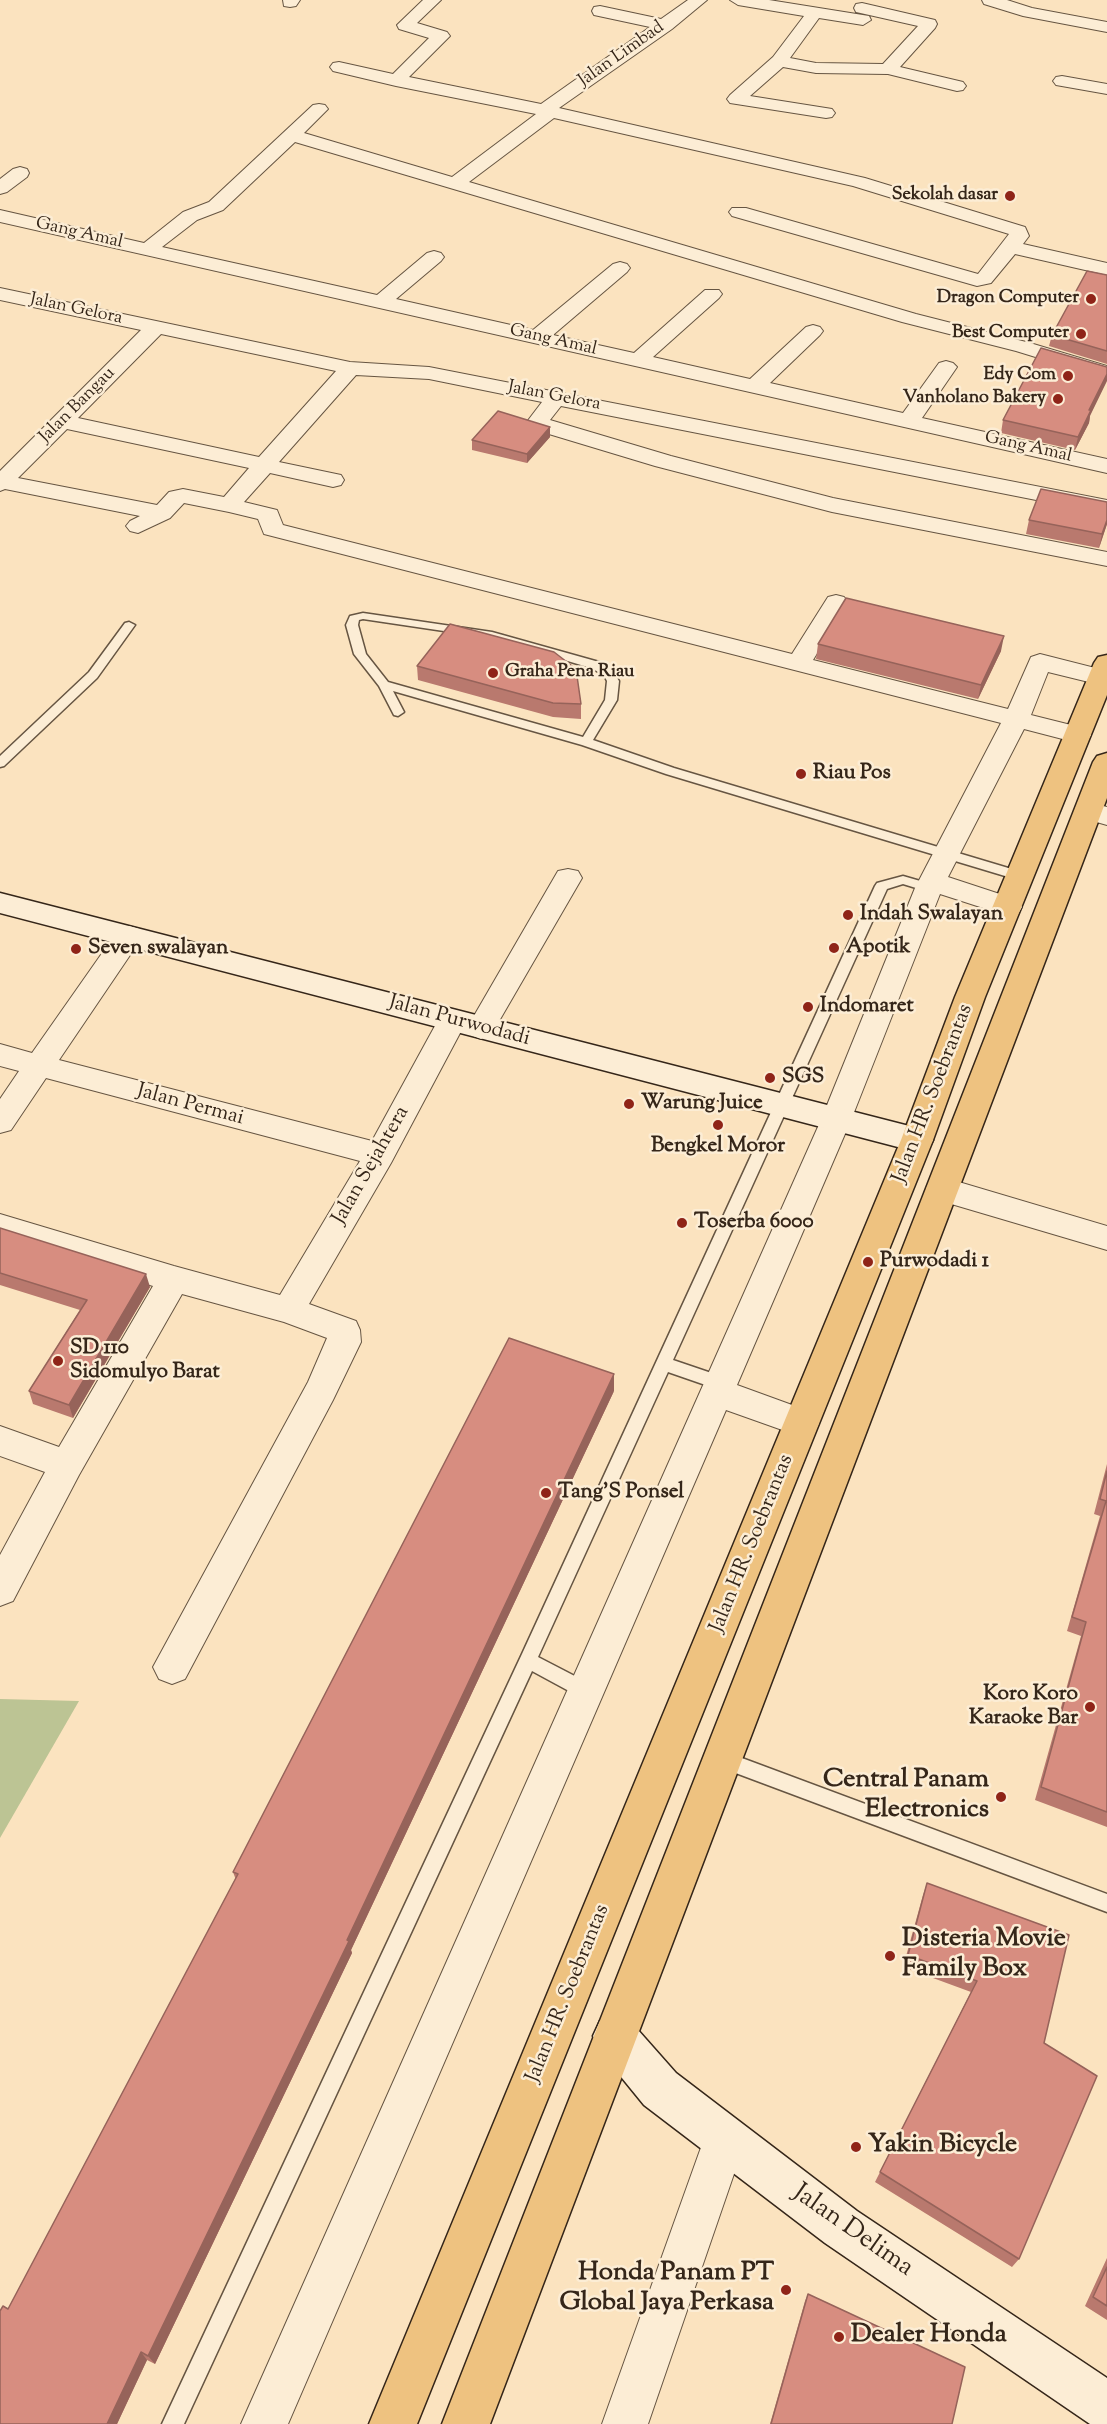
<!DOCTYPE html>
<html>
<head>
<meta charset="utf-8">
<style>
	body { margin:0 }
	canvas { display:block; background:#fbe3bf }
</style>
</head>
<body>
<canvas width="1107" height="2424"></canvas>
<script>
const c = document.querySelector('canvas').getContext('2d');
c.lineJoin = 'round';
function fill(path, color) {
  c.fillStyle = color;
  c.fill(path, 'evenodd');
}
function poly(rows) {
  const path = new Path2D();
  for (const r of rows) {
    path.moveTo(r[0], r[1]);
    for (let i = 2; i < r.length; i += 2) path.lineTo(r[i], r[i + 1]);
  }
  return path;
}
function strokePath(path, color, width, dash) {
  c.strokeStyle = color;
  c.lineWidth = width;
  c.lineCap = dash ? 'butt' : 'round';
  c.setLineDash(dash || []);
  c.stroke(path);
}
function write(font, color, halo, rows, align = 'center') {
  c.font = font + ' "Sorts Mill Goudy",serif';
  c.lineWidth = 5;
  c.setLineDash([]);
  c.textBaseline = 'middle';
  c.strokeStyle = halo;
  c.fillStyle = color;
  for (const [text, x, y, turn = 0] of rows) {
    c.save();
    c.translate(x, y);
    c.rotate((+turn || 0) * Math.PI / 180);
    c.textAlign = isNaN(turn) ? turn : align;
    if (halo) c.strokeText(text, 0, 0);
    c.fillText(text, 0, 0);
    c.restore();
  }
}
fill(poly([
	[0,1699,79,1701,0,1838]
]), '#bcc494');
const lane = poly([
	[363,613,492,632,599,662,612,670,619,681,617,700,593,740,674,768,1025,873,1027,876,1020,880,1015,879,666,774,582,745,393,691,404,712,398,716,394,715,379,686,354,654,346,625,350,616,363,613],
	[363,619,491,638,591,668,604,675,607,681,605,700,583,737,388,682,366,654,358,625,359,620,363,619],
	[129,622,135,625,97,678,4,766,0,767,0,756,89,672,125,623,129,622],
	[903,876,934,885,936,888,929,892,903,884,887,889,673,1360,726,1378,728,1383,726,1388,720,1390,668,1372,538,1657,592,1685,595,1691,592,1697,586,1699,580,1697,532,1671,184,2424,162,2424,522,1654,875,886,877,883,903,876],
	[723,1751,1107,1894,1107,1912,717,1766,714,1760,717,1754,723,1751]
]);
const street = poly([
	[283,0,300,0,296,6,290,7,284,6,283,0],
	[423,0,441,0,417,23,447,32,450,36,409,77,541,104,650,27,594,15,592,11,594,7,600,6,661,19,688,0,707,0,672,29,559,108,865,178,1025,227,1029,236,1023,244,1107,263,1107,275,1015,254,991,283,977,286,732,216,729,212,732,208,746,208,978,274,1009,234,853,186,554,118,469,182,916,314,1030,343,1107,366,1107,379,1016,351,902,322,295,142,223,210,197,220,162,247,377,295,427,253,434,251,441,253,444,257,441,261,396,299,533,330,613,264,620,262,627,264,630,268,627,272,553,335,634,353,705,290,719,290,722,294,719,298,653,357,750,379,806,327,813,325,820,327,823,331,820,335,770,383,903,413,939,363,946,361,953,363,957,367,922,418,1107,459,1107,473,0,222,0,210,144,243,183,212,209,202,313,105,319,104,325,105,328,109,304,133,452,177,536,114,396,86,333,71,330,67,333,63,339,62,393,74,429,38,399,29,397,25,423,0],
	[730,0,769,0,869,16,871,20,863,25,819,18,790,58,816,63,883,64,918,26,856,12,854,8,856,4,862,3,935,20,937,24,935,28,900,67,963,82,966,86,963,90,957,91,888,74,816,73,783,67,750,96,832,109,835,113,832,117,826,118,730,103,727,99,730,95,773,57,804,16,738,5,730,0],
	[982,0,1007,0,1032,8,1107,22,1107,32,1023,16,984,4,982,0],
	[1062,76,1107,84,1107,94,1056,85,1053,81,1056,77,1062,76],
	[20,167,27,169,29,173,27,177,7,192,0,194,0,179,13,169,20,167],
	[0,288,350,362,429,367,1107,500,1107,514,561,406,550,420,671,456,833,498,1107,552,1107,566,832,512,655,466,529,428,526,423,542,402,429,379,356,375,279,462,341,475,344,480,341,485,333,487,270,473,244,502,277,510,283,525,792,654,828,597,836,595,844,597,848,602,813,660,1008,709,1031,657,1040,654,1107,671,1107,683,1101,685,1048,672,1031,715,1087,729,1091,735,1087,741,1078,743,1024,729,948,877,1018,900,1022,907,1018,914,1008,916,940,894,851,1120,737,1385,814,1413,819,1423,814,1433,802,1437,726,1410,288,2424,241,2424,821,1120,915,888,1001,723,264,534,258,519,229,512,184,503,170,518,138,533,130,531,126,526,130,521,140,516,5,489,0,491,0,471,141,330,0,300,0,288],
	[161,334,336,371,259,457,78,418,161,334],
	[67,429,249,468,224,497,183,489,169,492,157,505,18,478,67,429],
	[1088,802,1107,807,1107,825,1079,817,1075,811,1079,805,1088,802],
	[568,869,578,871,582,878,491,1035,481,1039,471,1035,466,1028,471,1021,558,871,568,869],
	[129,926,139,929,143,936,59,1060,372,1141,442,1013,452,1010,462,1013,467,1020,391,1163,309,1304,356,1321,360,1330,361,1342,333,1400,185,1679,172,1684,159,1679,153,1667,308,1382,327,1338,284,1322,182,1294,79,1475,13,1601,0,1606,0,1555,45,1472,0,1456,0,1426,59,1447,153,1286,0,1238,0,1214,174,1266,280,1295,360,1161,46,1078,11,1130,0,1133,0,1099,19,1071,0,1066,0,1044,32,1053,119,929,129,926],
	[942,1177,1107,1226,1107,1250,931,1198,926,1189,931,1180,942,1177],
	[725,2118,740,2124,746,2139,648,2424,602,2424,704,2139,710,2124,725,2118]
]);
const secondary = poly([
	[0,893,917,1128,928,1131,933,1140,928,1149,917,1152,0,913,0,893],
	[615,2014,630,2021,676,2073,857,2211,1107,2378,1107,2424,1090,2424,825,2243,644,2105,600,2051,593,2036,600,2021,615,2014]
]);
const primary = poly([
	[1107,655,1107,695,985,997,933,1140,417,2424,369,2424,901,1140,955,997,1094,663,1098,657,1107,655],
	[1107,753,1107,798,490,2424,442,2424,1093,762,1097,756,1107,753]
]);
strokePath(lane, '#665542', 3);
strokePath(street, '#665542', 2);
strokePath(secondary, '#352619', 3);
strokePath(primary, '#352619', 3);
fill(lane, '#fcedd5');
fill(street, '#fcedd5');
fill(secondary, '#fcedd5');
fill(primary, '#eec280');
fill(poly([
	[1107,275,1107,364,1049,346,1052,335],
	[1090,416,1089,423,1075,450,1001,433,1003,420],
	[550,427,550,437,527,463,472,450,472,440],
	[1107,502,1107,524,1099,548,1026,534,1029,520],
	[818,644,1001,651,978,699,816,659],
	[417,666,581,704,581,719,553,717,418,680],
	[0,1228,150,1287,73,1418,33,1404,29,1391,80,1310,0,1285],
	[614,1391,351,1950,352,1953,155,2364,147,2360,117,2424,0,2424,8,2309,236,1880,233,1872],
	[1107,1464,1107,1827,1035,1800,1081,1636,1067,1631,1100,1516,1094,1514],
	[927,1883,1044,2043,1019,2259,1012,2267,875,2182,971,1992,903,1967,923,1895],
	[1107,2258,1107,2320,1085,2306],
	[808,2294,952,2424,770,2424,805,2301]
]), '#b9796e');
fill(poly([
	[1107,374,1107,381,1090,416,1089,423,1075,450,1078,437,1089,410],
	[550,427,550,437,527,463,527,454],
	[1107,520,1107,524,1099,548,1102,534],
	[1004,636,1001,651,978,699,981,685],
	[146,1274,150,1287,73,1418,69,1405],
	[614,1374,614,1391,351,1950,352,1953,155,2364,148,2356,347,1940],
	[141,2352,147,2360,117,2424,107,2424]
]), '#96635a');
const building = poly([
	[1087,271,1107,275,1107,351,1052,335,1087,271],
	[1041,348,1107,367,1107,374,1089,410,1091,410,1078,437,1003,420,1041,348],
	[498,411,550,427,527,454,472,440,498,411],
	[1041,489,1107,502,1107,520,1102,534,1029,520,1041,489],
	[846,598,1004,636,981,685,818,644,846,598],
	[450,624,554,652,576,669,581,704,553,703,417,666,450,624],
	[0,1228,146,1274,69,1405,29,1391,87,1300,0,1273,0,1228],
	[509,1338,614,1374,347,1940,349,1941,148,2356,141,2352,107,2424,0,2424,0,2311,3,2306,8,2309,238,1874,233,1872,509,1338],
	[1107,1471,1107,1812,1041,1787,1086,1622,1072,1617,1106,1501,1100,1499,1107,1471],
	[927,1883,1069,1935,1044,2043,1097,2076,1019,2259,880,2172,977,1981,908,1955,927,1883],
	[1107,2267,1107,2306,1093,2297,1107,2267],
	[808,2294,965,2367,952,2424,771,2424,808,2294]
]);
fill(building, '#d78d80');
strokePath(building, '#96635a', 1.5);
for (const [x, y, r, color] of [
	[1010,196,6,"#8f2418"],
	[1091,299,6,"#8f2418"],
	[1081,334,6,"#8f2418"],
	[1068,376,6,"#8f2418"],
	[1058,399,6,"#8f2418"],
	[493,673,6,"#8f2418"],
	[801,774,6,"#8f2418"],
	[848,915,6,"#8f2418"],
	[834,948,6,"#8f2418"],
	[76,949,6,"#8f2418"],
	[808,1007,6,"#8f2418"],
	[770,1078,6,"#8f2418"],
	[629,1104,6,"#8f2418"],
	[718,1125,6,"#8f2418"],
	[682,1223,6,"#8f2418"],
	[868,1262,6,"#8f2418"],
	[58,1361,6,"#8f2418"],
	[546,1493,6,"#8f2418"],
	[1090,1707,6,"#8f2418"],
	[1001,1797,6,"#8f2418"],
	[890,1956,6,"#8f2418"],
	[856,2147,6,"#8f2418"],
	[786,2290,6,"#8f2418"],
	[839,2337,6,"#8f2418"]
]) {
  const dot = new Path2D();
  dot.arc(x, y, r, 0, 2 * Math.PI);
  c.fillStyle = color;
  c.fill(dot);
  strokePath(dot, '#fcedd5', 2);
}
write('18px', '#352619', '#fcedd5', [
	["Jalan Limbad",622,55,-35],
	["Gang Amal",79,234,13],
	["Jalan Gelora",76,310,12],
	["Gang Amal",553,341,13],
	["Jalan Gelora",554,397,11],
	["Jalan Bangau",78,406,-45],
	["Gang Amal",1028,448,13]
]);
write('bold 18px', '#352619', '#fcedd5', [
	["Sekolah dasar",998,196],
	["Dragon Computer",1079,299],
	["Best Computer",1069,334],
	["Edy Com",1056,376],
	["Vanholano Bakery",1046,399],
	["Graha Pena Riau",505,673,"left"]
], 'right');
write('bold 21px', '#352619', '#fcedd5', [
	["Riau Pos",813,774],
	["Indah Swalayan",860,915],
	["Apotik",846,948],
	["Seven swalayan",88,949],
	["Indomaret",820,1007],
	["SGS",782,1078],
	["Warung Juice",641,1104],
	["Bengkel Moror",718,1147,"center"],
	["Toserba 6000",694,1223],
	["Purwodadi 1",880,1262],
	["SD 110",70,1349],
	["Sidomulyo Barat",70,1373],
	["Tang'S Ponsel",558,1493],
	["Koro Koro",1078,1695,"right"],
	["Karaoke Bar",1078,1719,"right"]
], 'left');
write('21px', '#352619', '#fcedd5', [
	["Jalan Purwodadi",459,1022,15],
	["Jalan HR. Soebrantas",934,1094,-69],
	["Jalan Permai",190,1106,15],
	["Jalan Sejahtera",372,1166,-60],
	["Jalan HR. Soebrantas",753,1544,-68],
	["Jalan HR. Soebrantas",569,1994,-68]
]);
write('bold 26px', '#352619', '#fcedd5', [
	["Central Panam",989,1782,"right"],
	["Electronics",989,1812,"right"],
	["Disteria Movie",902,1941],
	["Family Box",902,1971],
	["Yakin Bicycle",868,2147],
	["Honda Panam PT",774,2275,"right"],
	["Global Jaya Perkasa",774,2305,"right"],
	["Dealer Honda",851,2337]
], 'left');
write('26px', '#352619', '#fcedd5', [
	["Jalan Delima",852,2232,35]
]);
</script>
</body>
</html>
